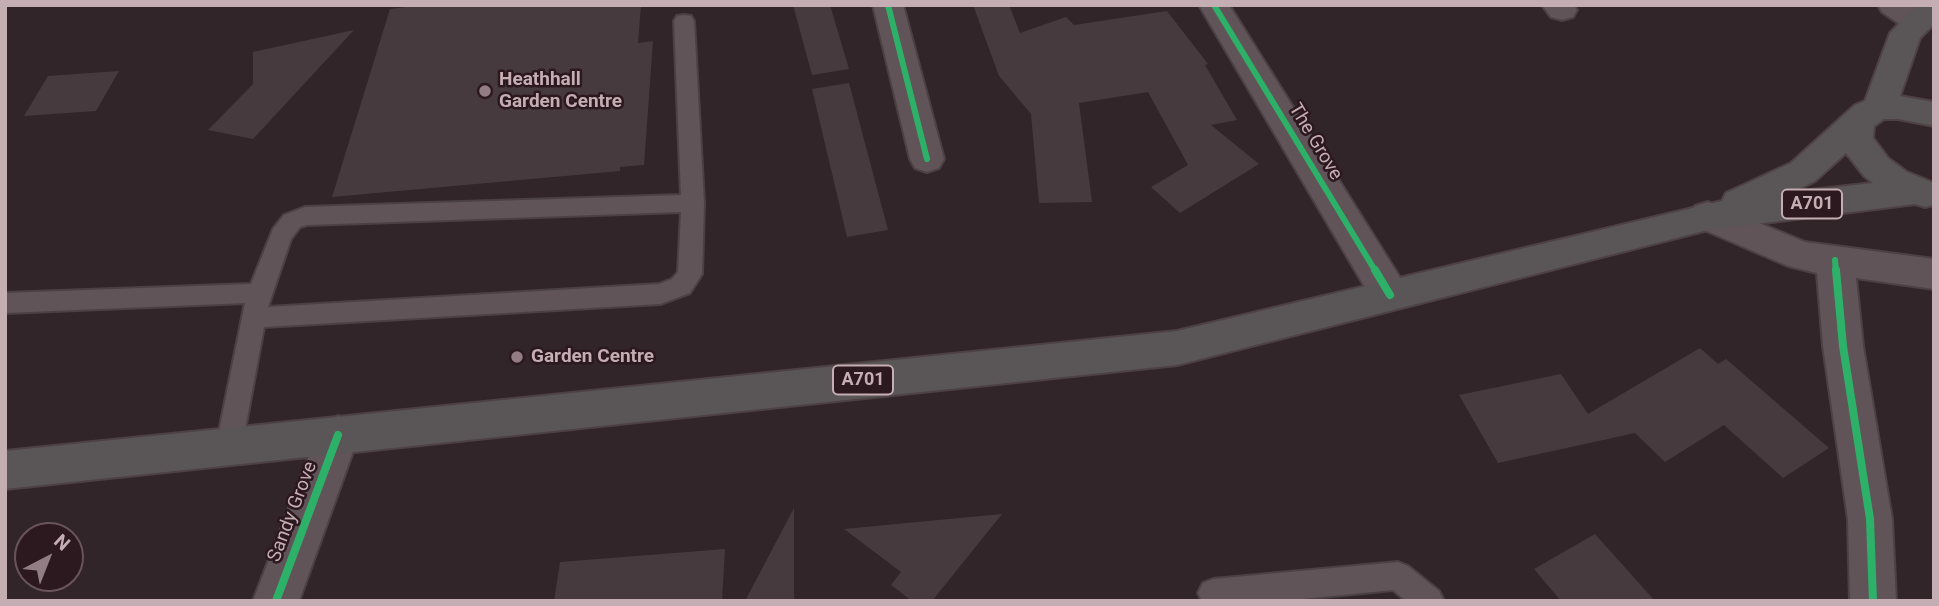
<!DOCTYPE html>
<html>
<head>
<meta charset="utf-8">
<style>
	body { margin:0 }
	#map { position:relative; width:1939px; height:606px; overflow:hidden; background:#312529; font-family:Roboto,sans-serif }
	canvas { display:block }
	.frame { position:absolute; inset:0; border:7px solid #c5adb4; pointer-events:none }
	.north { position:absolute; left:14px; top:522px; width:70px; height:70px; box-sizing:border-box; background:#2c181f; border:2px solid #69545b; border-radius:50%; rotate:42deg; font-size:19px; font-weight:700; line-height:28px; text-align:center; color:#c5adb4 }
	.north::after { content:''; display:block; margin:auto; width:24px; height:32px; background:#917d83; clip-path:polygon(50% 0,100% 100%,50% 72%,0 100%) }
</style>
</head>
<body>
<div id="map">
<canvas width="1939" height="606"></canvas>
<div class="frame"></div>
<div class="north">N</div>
</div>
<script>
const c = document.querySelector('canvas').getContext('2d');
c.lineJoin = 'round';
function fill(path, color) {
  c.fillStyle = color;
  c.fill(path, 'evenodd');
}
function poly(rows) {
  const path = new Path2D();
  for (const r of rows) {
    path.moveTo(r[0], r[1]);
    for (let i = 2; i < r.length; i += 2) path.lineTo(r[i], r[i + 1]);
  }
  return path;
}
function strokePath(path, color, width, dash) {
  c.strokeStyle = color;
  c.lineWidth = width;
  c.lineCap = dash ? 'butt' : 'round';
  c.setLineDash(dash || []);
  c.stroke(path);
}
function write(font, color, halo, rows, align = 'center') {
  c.font = font + ' Roboto,sans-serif';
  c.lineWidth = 5;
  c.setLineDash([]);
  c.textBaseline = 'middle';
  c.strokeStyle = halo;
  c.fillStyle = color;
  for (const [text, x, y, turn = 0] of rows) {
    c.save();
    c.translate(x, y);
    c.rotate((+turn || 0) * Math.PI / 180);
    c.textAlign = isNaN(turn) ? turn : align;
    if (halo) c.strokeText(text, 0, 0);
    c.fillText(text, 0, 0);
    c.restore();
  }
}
fill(poly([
	[422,5,641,5,638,43,653,41,644,165,620,167,620,171,332,197,390,9],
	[793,5,830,5,849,69,812,75],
	[973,5,1009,5,1020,33,1066,17,1074,25,1167,11,1208,64,1205,65,1237,120,1211,125,1259,164,1180,213,1151,187,1188,165,1148,92,1079,103,1092,202,1039,203,1031,114,999,76],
	[354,30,253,139,208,130,253,84,253,52],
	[119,71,96,111,24,116,48,76],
	[849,83,888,230,847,237,812,89],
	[1700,348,1718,364,1726,359,1829,448,1783,478,1724,425,1665,462,1635,433,1498,463,1459,395,1561,374,1588,414],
	[794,508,794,601,745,601],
	[1002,514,932,601,912,601,891,585,901,572,844,529],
	[1595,534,1655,601,1561,601,1534,569],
	[725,549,722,601,554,601,560,562]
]), '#473a3e');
const lane = poly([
	[684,15,691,16,694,21,704,203,702,274,690,293,660,304,264,327,242,446,239,454,229,458,219,454,216,446,245,303,5,313,5,293,251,284,273,229,284,215,305,207,681,195,674,21,677,16,684,15],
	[681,212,678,272,672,279,659,284,268,307,291,239,300,227,307,225,681,212],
	[1398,562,1408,566,1439,591,1444,601,1406,601,1393,590,1283,601,1202,601,1198,593,1203,583,1213,579,1398,562]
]);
const street = poly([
	[873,5,903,5,944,159,939,168,927,172,915,168,910,159,873,5],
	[1199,5,1229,5,1404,284,1409,295,1404,306,1390,310,1376,306,1199,5],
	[1542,5,1574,5,1577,10,1573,17,1562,20,1551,17,1542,5],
	[1878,5,1915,5,1929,15,1934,22,1929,29,1918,32,1907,29,1882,12,1878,5],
	[1708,202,1805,242,1934,259,1934,289,1856,278,1863,346,1892,519,1896,601,1850,601,1848,519,1823,346,1817,273,1788,266,1695,226,1690,216,1695,206,1708,202],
	[338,416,353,422,359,435,299,601,253,601,317,435,323,422,338,416]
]);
const highway = poly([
	[1917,5,1934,5,1934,24,1920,38,1900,96,1934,102,1934,126,1898,119,1884,119,1874,126,1873,138,1888,158,1907,172,1934,183,1934,205,1925,207,1915,204,1708,230,1177,365,5,489,5,451,1177,331,1722,201,1726,193,1791,163,1855,105,1865,101,1890,33,1917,5],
	[1846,153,1864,176,1873,183,1793,192,1815,181,1846,153]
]);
strokePath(lane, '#4b4144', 4);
strokePath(street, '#4b4144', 4);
strokePath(highway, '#4e4145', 4);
fill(lane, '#605458');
fill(street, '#605458');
fill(highway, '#5a5556');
strokePath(poly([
	[888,5,927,159],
	[1214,5,1376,272],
	[1835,260,1836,272]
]), '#2db169', 6);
strokePath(poly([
	[1375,270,1390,295],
	[1836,270,1843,346,1870,519,1873,601],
	[276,601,338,435]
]), '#2db169', 8);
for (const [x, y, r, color] of [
	[485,91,7,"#917d83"],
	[517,357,7,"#917d83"]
]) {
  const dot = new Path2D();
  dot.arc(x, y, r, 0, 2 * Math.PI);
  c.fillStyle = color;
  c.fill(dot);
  strokePath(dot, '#2c181f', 2.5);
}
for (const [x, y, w] of [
	[1812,204,60],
	[863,380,60]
]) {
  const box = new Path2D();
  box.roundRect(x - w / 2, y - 14.5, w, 29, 5);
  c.fillStyle = '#2c181f';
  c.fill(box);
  strokePath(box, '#c5adb4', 2);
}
write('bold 18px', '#c5adb4', null, [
	["A701",1812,204],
	["A701",863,380]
]);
write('bold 19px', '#c5adb4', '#2c181f', [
	["Heathhall",499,80],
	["Garden Centre",499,102],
	["Garden Centre",531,357]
], 'left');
write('19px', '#c5adb4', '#2c181f', [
	["The Grove",1315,142,59],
	["Sandy Grove",293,512,-69]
]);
</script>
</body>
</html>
